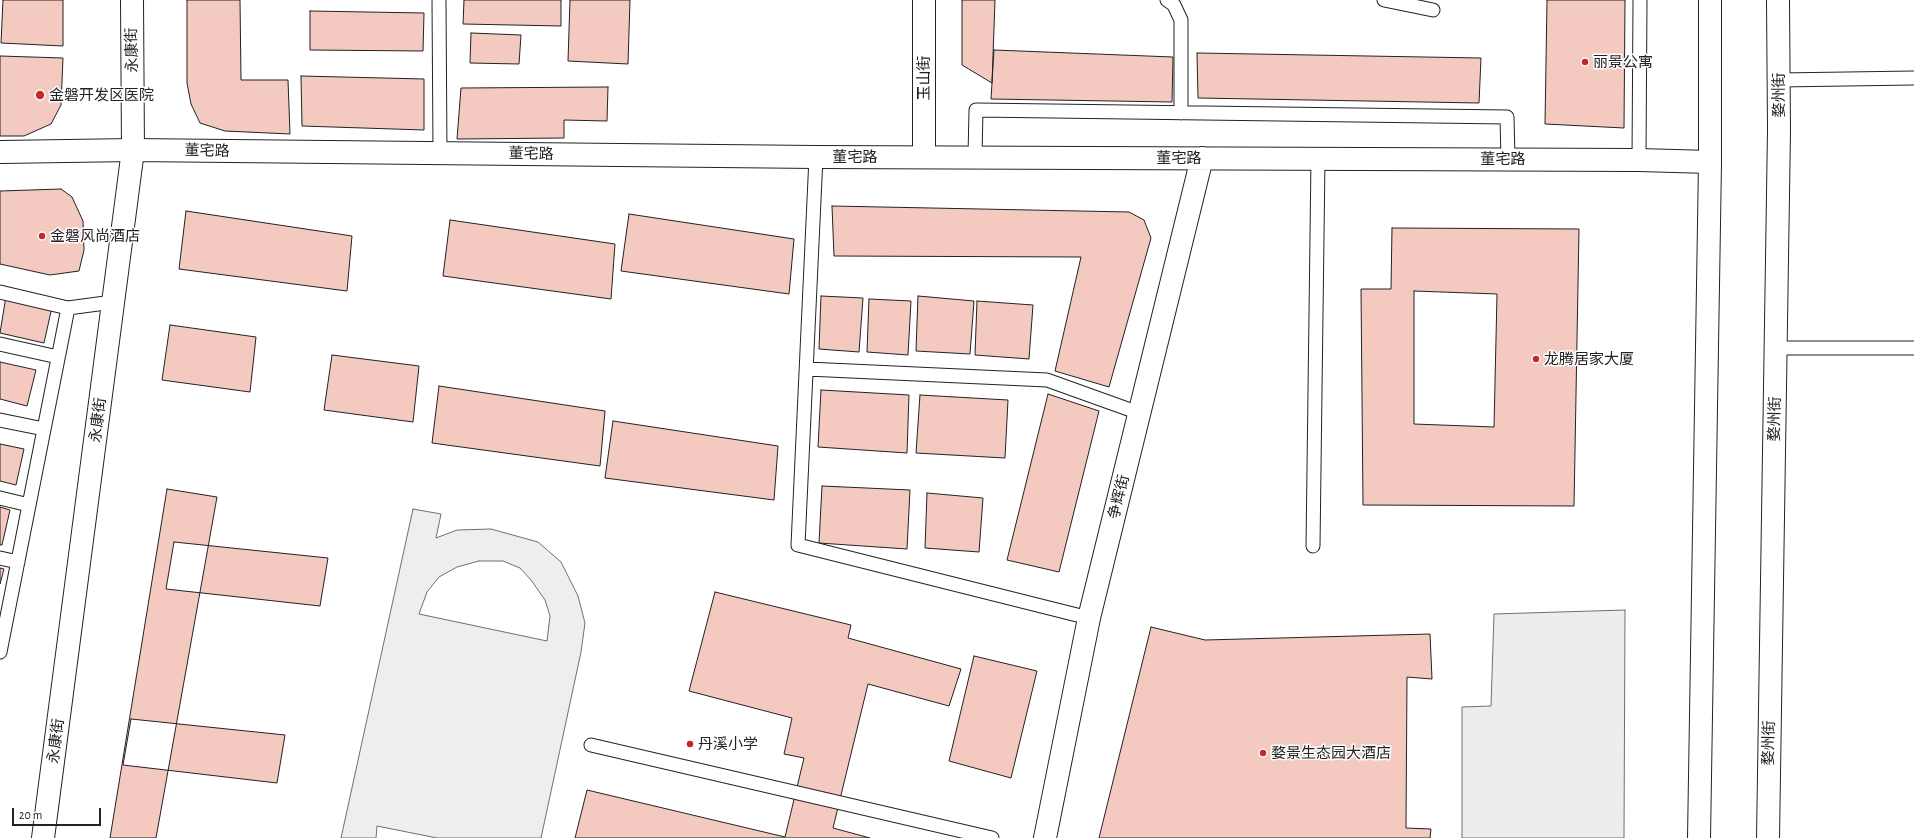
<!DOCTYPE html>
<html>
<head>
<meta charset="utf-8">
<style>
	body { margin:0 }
	#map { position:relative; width:1914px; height:838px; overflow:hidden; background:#fff; font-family:"Alegreya Sans",sans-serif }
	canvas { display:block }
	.scale { position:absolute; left:12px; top:808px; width:89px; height:18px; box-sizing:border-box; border:2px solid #222; border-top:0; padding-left:5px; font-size:12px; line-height:14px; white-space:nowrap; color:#222; -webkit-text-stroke:3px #fff; paint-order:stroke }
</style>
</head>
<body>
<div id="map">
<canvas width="1914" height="838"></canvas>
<div class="scale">20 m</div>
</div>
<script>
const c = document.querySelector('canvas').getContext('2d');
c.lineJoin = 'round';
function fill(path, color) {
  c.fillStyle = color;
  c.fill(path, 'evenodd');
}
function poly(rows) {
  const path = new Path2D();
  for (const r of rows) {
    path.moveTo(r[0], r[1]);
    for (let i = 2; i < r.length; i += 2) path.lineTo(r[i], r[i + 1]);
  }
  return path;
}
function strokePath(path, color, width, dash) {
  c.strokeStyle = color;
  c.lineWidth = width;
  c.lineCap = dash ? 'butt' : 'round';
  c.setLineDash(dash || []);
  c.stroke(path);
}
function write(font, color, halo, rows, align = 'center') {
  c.font = font + ' "Alegreya Sans","Noto Sans SC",sans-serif';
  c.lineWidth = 3;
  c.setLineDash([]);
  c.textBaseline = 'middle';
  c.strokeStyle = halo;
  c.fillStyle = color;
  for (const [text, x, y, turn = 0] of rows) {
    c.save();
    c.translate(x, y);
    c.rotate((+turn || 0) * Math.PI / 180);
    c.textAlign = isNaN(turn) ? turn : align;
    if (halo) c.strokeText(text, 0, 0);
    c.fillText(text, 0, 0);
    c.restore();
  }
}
const green = poly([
	[413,509,441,514,436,538,457,530,491,529,538,542,561,562,578,596,585,623,581,652,541,838,437,838,377,826,376,838,341,838,413,509],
	[479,561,503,561,520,568,531,580,545,600,550,616,547,641,419,614,427,592,439,577,457,567,479,561]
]);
fill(green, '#eee');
strokePath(green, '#6f6f6f', 1);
const parking = poly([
	[1625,610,1624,838,1462,838,1462,707,1491,706,1494,614,1625,610]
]);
fill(parking, '#ededed');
strokePath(parking, '#6f6f6f', 1);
const building = poly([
	[3,0,63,0,63,46,1,43,3,0],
	[187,0,240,0,241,80,288,80,290,134,225,131,200,123,191,104,187,83,187,0],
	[464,0,561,0,561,26,463,24,464,0],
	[570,0,630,0,628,64,568,61,570,0],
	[962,0,995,0,992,83,962,65,962,0],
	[1547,0,1625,0,1624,128,1545,124,1547,0],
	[310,11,424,13,423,51,310,50,310,11],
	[471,33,521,35,519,64,470,63,471,33],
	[994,50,1173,57,1172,102,991,99,994,50],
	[1197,53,1481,58,1479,103,1198,98,1197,53],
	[0,56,63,58,61,105,51,124,24,136,0,136,0,56],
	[301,76,424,79,424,130,302,126,301,76],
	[608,87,607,121,564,120,564,138,457,139,461,88,608,87],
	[61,189,72,197,83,221,84,250,79,271,50,275,0,264,0,191,61,189],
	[832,206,1129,212,1144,220,1151,238,1109,387,1055,371,1081,257,834,256,832,206],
	[186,211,352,236,347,291,179,269,186,211],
	[629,214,794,239,789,294,621,271,629,214],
	[450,220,615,244,611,299,443,276,450,220],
	[1392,228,1579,229,1574,506,1363,505,1361,289,1391,289,1392,228],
	[1414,291,1497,294,1494,427,1414,424,1414,291],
	[6,296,52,307,44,343,0,333,6,296],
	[821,296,863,298,859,352,819,349,821,296],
	[918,296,974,301,970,354,916,351,918,296],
	[869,299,911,301,908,355,867,352,869,299],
	[977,301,1033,305,1029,359,975,355,977,301],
	[170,325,256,337,250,392,162,380,170,325],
	[332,355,419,366,413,422,324,410,332,355],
	[0,362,36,370,27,406,0,399,0,362],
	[439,386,605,411,600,466,432,443,439,386],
	[821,390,909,395,907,453,818,447,821,390],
	[1048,394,1099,411,1059,572,1007,560,1048,394],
	[920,395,1008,400,1005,458,916,453,920,395],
	[613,421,778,446,774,500,605,478,613,421],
	[0,444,24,449,16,485,0,481,0,444],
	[822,486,910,490,907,549,819,543,822,486],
	[167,489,217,497,156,838,110,838,167,489],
	[927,493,983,498,979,552,925,548,927,493],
	[0,507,10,510,2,545,0,545,0,507],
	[174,542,328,558,320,606,166,589,174,542],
	[0,568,4,569,0,584,0,568],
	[715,592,851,625,848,638,961,669,949,706,868,684,833,828,870,838,575,838,587,790,785,837,804,758,784,754,792,718,689,691,715,592],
	[1151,627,1205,640,1430,634,1432,679,1407,677,1406,828,1431,829,1430,838,1099,838,1151,627],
	[974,656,1037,671,1011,778,949,761,974,656],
	[131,719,285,735,277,783,123,765,131,719]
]);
fill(building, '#f3c9c0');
strokePath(building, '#222', 1);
const service = poly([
	[439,0,440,153],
	[1167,0,1174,5,1181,20,1181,113],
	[1384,0,1433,10],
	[1779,80,1914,78],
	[816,157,798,545,1089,618],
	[975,157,976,110,1507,117,1508,159],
	[1639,160,1640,0],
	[0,292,68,308,113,302],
	[0,344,58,357],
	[1776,348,1914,348],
	[807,369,1047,380,1139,413],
	[0,420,44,429],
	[0,498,29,505],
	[1313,546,1318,159],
	[0,558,18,562],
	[0,652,68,308],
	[591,745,992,838]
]);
const minor = poly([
	[0,152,133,150,816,157,1639,160,1710,162],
	[924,156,924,0],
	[1045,838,1089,618,1202,158]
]);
const tertiary = poly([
	[43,838,133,150,132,0]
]);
const secondary = poly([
	[1699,838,1710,162,1710,0],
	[1768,838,1779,130,1778,0]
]);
strokePath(service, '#222', 15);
strokePath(minor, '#222', 24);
strokePath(tertiary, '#222', 24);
strokePath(secondary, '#222', 24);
strokePath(service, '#fff', 13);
strokePath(minor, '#fff', 22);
strokePath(tertiary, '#fff', 22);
strokePath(secondary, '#fff', 22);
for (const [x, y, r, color] of [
	[1585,62,4,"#c62828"],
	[40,95,5,"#c62828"],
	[42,236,4,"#c62828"],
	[1536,359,4,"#c62828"],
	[690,744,4,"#c62828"],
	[1263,753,4,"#c62828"]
]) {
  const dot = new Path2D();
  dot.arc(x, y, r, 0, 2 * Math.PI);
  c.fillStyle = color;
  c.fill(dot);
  strokePath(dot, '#fff', 1.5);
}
write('15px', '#222', '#fff', [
	["永康街",132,50,-91],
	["玉山街",924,78,-90],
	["婺州街",1779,95,-90],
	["董宅路",207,151,1],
	["董宅路",531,154,1],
	["董宅路",855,157],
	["董宅路",1179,158],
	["董宅路",1503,159],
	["婺州街",1775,419,-89],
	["永康街",98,420,-83],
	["争辉街",1119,497,-76],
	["永康街",56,741,-83],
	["婺州街",1769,743,-89]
]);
write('15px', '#222', '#fff', [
	["丽景公寓",1593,62],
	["金磐开发区医院",49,95],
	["金磐风尚酒店",50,236],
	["龙腾居家大厦",1544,359],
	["丹溪小学",698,744],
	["婺景生态园大酒店",1271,753]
], 'left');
</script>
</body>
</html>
